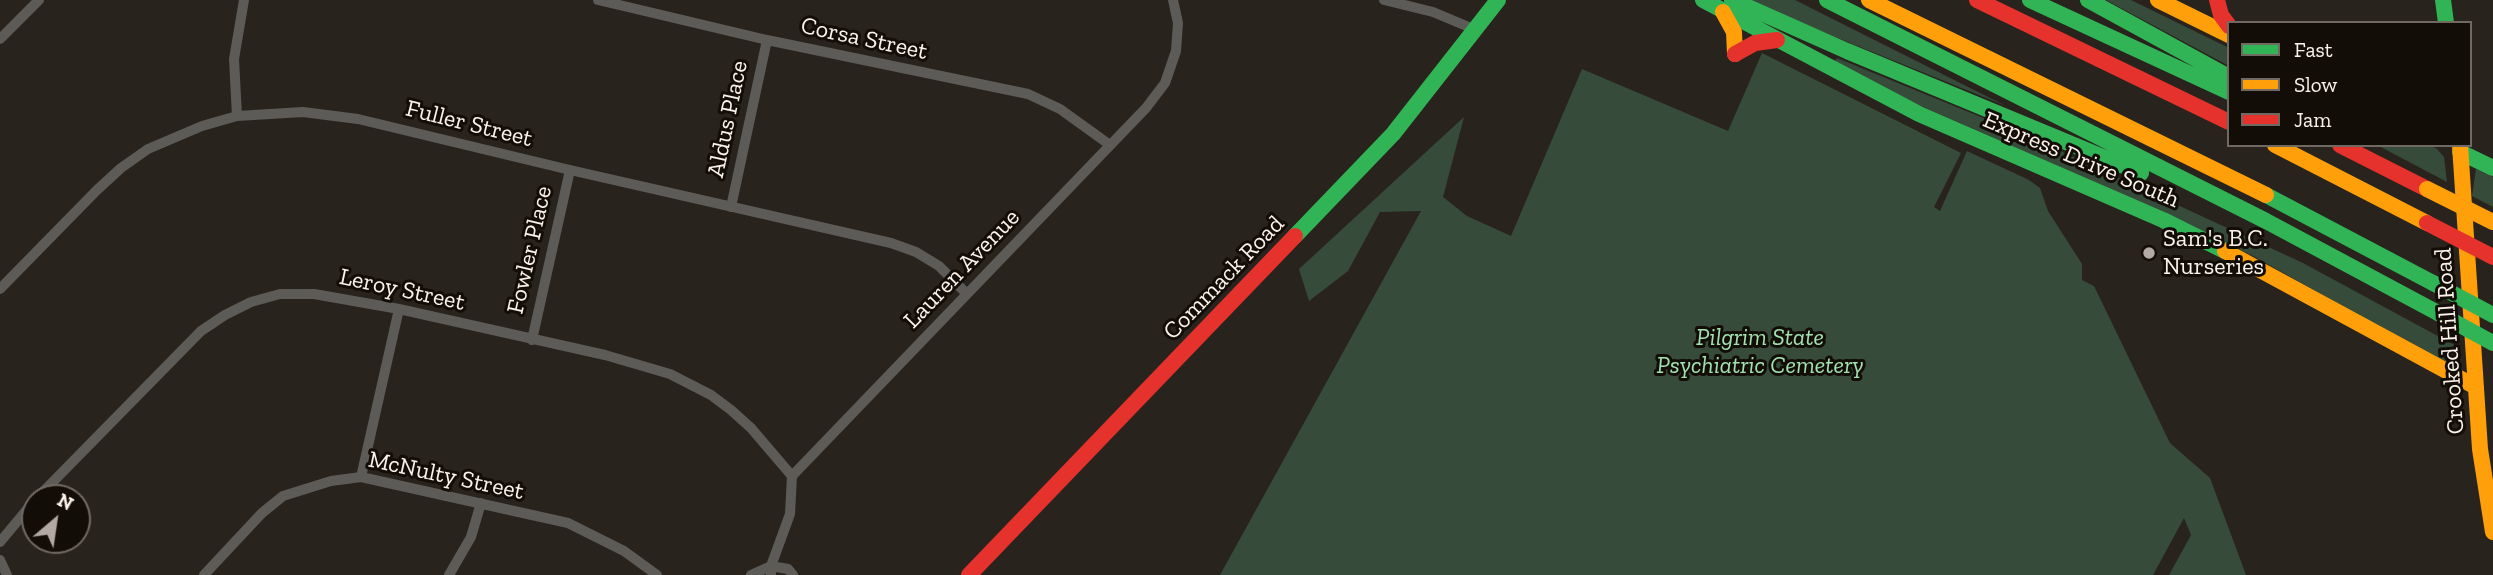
<!DOCTYPE html>
<html>
<head>
<meta charset="utf-8">
<style>
	body { margin:0 }
	#map { position:relative; width:2493px; height:575px; overflow:hidden; background:#29231d; font-family:"Zilla Slab",serif }
	canvas { display:block }
	.legend { position:absolute; left:2227px; top:21px; width:245px; height:126px; box-sizing:border-box; background:#130d08; border:2px solid #706962; margin:0; padding:9px 12px; list-style:none; font-size:21px; color:#fbf2ea }
	.legend li { display:flex; align-items:center; gap:14px; height:35px }
	.legend b { width:35px; border:2px solid #706962 }
	.north { position:absolute; left:21px; top:484px; width:70px; height:70px; box-sizing:border-box; background:#130d08; border:2px solid #706962; border-radius:50%; rotate:29deg; font-size:19px; font-weight:700; line-height:28px; text-align:center; color:#fbf2ea }
	.north::after { content:''; display:block; margin:auto; width:24px; height:32px; background:#b2aaa2; clip-path:polygon(50% 0,100% 100%,50% 72%,0 100%) }
</style>
</head>
<body>
<div id="map">
<canvas width="2493" height="575"></canvas>
<ul class="legend">
<li><b style="height:9px;background:#30b455"></b>Fast</li>
<li><b style="height:9px;background:#ff9f0a"></b>Slow</li>
<li><b style="height:9px;background:#e5322d"></b>Jam</li>
</ul>
<div class="north">N</div>
</div>
<script>
const c = document.querySelector('canvas').getContext('2d');
c.lineJoin = 'round';
function fill(path, color) {
  c.fillStyle = color;
  c.fill(path, 'evenodd');
}
function poly(rows) {
  const path = new Path2D();
  for (const r of rows) {
    path.moveTo(r[0], r[1]);
    for (let i = 2; i < r.length; i += 2) path.lineTo(r[i], r[i + 1]);
  }
  return path;
}
function strokePath(path, color, width, dash) {
  c.strokeStyle = color;
  c.lineWidth = width;
  c.lineCap = dash ? 'butt' : 'round';
  c.setLineDash(dash || []);
  c.stroke(path);
}
function write(font, color, halo, rows, align = 'center') {
  c.font = font + ' "Zilla Slab",serif';
  c.lineWidth = 6;
  c.setLineDash([]);
  c.textBaseline = 'middle';
  c.strokeStyle = halo;
  c.fillStyle = color;
  for (const [text, x, y, turn = 0] of rows) {
    c.save();
    c.translate(x, y);
    c.rotate((+turn || 0) * Math.PI / 180);
    c.textAlign = isNaN(turn) ? turn : align;
    if (halo) c.strokeText(text, 0, 0);
    c.fillText(text, 0, 0);
    c.restore();
  }
}
fill(poly([
	[1744,0,1795,0,2006,106],
	[2106,0,2131,0,2229,48,2229,66],
	[1762,53,1961,153,1934,207,1940,211,1967,151,2029,180,2040,188,2048,211,2082,264,2082,280,2094,286,2170,443,2210,478,2246,575,2169,575,2191,535,2184,518,2153,575,1220,575,1421,211,1380,212,1348,271,1309,301,1299,269,1464,117,1443,197,1467,216,1511,236,1582,69,1728,131],
	[1837,58,2037,140,2303,263,2458,347,2459,359,2450,364,2442,362,2253,256,2095,182,1857,78,1834,62],
	[2377,145,2429,145,2437,149,2444,157,2447,182],
	[2476,169,2493,177,2493,207,2472,196]
]), '#374b3a');
strokePath(poly([
	[598,0,767,40,1028,94,1060,109,1110,145],
	[1384,0,1433,12,1476,30],
	[0,39,39,0],
	[237,116,234,59,244,0],
	[731,207,767,40],
	[0,289,97,190,121,168,148,149,202,126,237,116,303,112,358,119,570,170,891,243,916,252,939,266,967,294],
	[532,340,570,170],
	[361,477,399,309],
	[37,498,201,331,225,315,251,302,280,294,314,294,399,309,605,355,670,374,711,395,731,410,751,428,792,476],
	[0,542,35,500],
	[0,560,7,575],
	[771,566,788,569,793,575],
	[204,575,262,513,283,496,331,481,361,477,568,523,624,551,657,575],
	[449,575,471,537,481,503],
	[751,575,771,566],
	[771,575,771,566,790,514,792,476,1146,108,1165,83,1176,51,1178,23,1173,0]
]), '#5d5b58', 10);
strokePath(poly([
	[1703,0,1919,114,2163,220,2225,251],
	[1732,0,1847,51,2141,173],
	[1827,0,2266,221,2438,313],
	[2030,0,2229,92],
	[2088,0,2229,77],
	[2443,0,2446,23],
	[2460,152,2493,168],
	[2266,195,2433,283],
	[1295,236,1393,134,1498,0]
]), '#30b455', 16);
strokePath(poly([
	[1869,0,2266,195],
	[2158,0,2229,35],
	[1723,12,1734,32,1735,54],
	[2275,145,2427,223],
	[2460,145,2480,449,2493,532],
	[2225,251,2476,387]
]), '#ff9f0a', 16);
strokePath(poly([
	[1977,0,2229,122],
	[2217,0,2221,15,2229,26],
	[1735,54,1755,43,1777,40],
	[2340,145,2427,189],
	[969,575,1295,236]
]), '#e5322d', 16);
strokePath(poly([
	[2433,283,2493,315],
	[2438,313,2493,343]
]), '#30b455', 16);
strokePath(poly([
	[2427,189,2493,222]
]), '#ff9f0a', 16);
strokePath(poly([
	[2427,223,2493,257]
]), '#e5322d', 16);
for (const [x, y, r, color] of [
	[2149,253,7,"#b2aaa2"]
]) {
  const dot = new Path2D();
  dot.arc(x, y, r, 0, 2 * Math.PI);
  c.fillStyle = color;
  c.fill(dot);
  strokePath(dot, '#130d08', 2.5);
}
write('24px', '#fbf2ea', '#130d08', [
	["Corsa Street",864,39,12],
	["Aldus Place",728,119,-78],
	["Fuller Street",469,124,14],
	["Express Drive South",2081,160,23],
	["Fowler Place",530,250,-77],
	["Lauren Avenue",962,269,-46],
	["Commack Road",1224,278,-46],
	["Leroy Street",402,290,12],
	["Crooked Hill Road",2450,341,-94],
	["McNulty Street",446,476,12]
]);
write('24px', '#fbf2ea', '#130d08', [
	["Sam's B.C.",2163,239],
	["Nurseries",2163,267]
], 'left');
write('italic 24px', '#a2e2b0', '#130d08', [
	["Pilgrim State",1760,338],
	["Psychiatric Cemetery",1760,366]
]);
</script>
</body>
</html>
